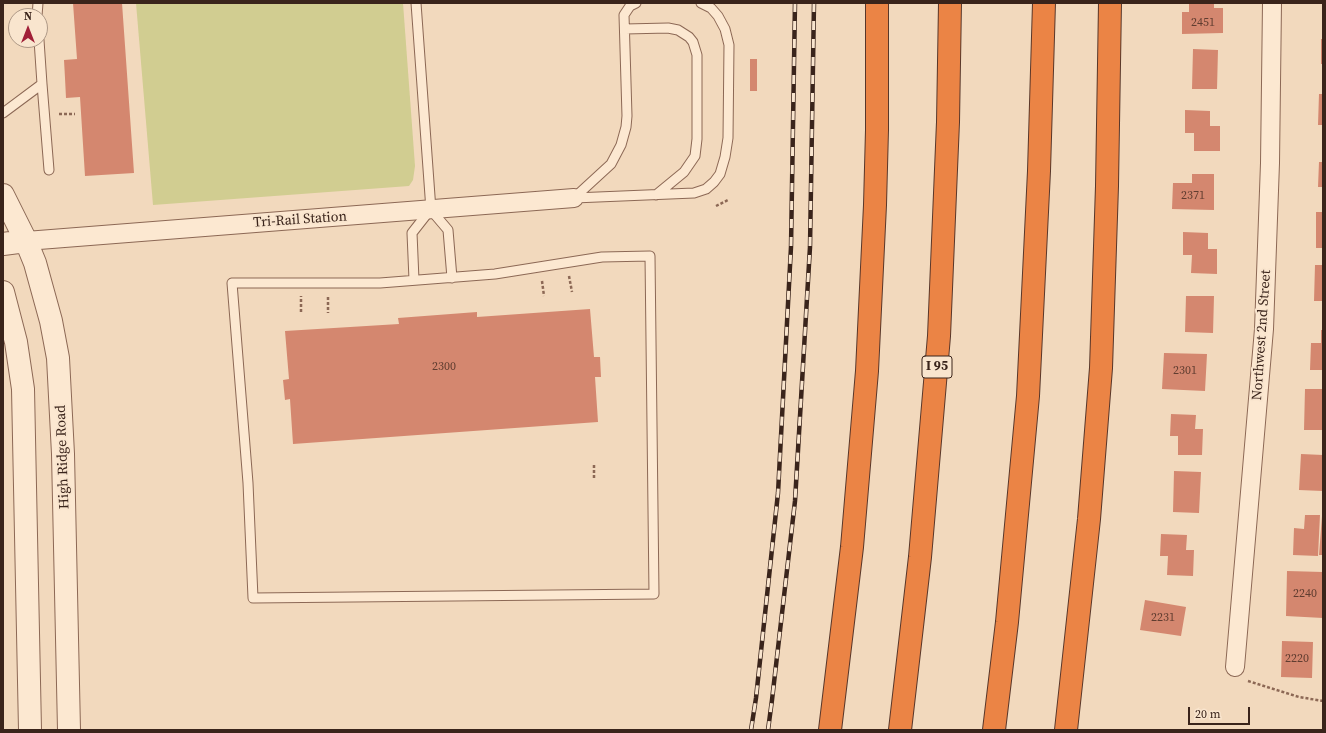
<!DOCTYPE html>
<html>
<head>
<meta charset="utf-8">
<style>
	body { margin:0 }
	#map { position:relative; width:1326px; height:733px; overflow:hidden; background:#f2d9bd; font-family:"Source Serif 4",serif }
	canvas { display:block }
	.frame { position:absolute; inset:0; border:4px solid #3a241b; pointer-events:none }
	.north { position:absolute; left:8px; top:8px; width:40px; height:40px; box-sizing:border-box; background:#f9e5ce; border:1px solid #ad9886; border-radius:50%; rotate:0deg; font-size:11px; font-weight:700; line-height:16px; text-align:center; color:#3a241b }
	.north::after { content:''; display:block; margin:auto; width:14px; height:18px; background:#a11f37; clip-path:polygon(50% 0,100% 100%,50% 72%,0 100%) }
	.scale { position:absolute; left:1188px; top:707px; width:62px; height:18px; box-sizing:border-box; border:2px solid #3a241b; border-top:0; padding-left:5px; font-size:12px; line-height:14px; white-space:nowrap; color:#3a241b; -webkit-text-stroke:3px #f9e5ce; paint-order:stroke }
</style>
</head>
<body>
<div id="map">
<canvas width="1326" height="733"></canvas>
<div class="frame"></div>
<div class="north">N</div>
<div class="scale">20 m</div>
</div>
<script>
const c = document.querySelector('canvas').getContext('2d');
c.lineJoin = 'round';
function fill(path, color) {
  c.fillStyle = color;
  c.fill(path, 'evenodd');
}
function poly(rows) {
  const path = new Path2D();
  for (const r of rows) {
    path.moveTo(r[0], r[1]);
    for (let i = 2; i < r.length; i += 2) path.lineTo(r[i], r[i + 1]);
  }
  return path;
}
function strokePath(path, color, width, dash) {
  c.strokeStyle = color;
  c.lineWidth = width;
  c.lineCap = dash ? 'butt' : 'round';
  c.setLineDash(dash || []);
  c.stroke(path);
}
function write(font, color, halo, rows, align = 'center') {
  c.font = font + ' "Source Serif 4",serif';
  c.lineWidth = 4;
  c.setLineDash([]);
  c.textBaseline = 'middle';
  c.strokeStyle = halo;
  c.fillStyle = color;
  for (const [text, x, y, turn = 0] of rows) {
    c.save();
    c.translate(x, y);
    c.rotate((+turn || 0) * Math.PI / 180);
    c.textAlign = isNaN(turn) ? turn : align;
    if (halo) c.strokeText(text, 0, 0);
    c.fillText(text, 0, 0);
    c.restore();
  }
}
fill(poly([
	[136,3,403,3,415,166,413,180,409,186,153,205]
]), '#d1cd91');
fill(poly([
	[73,3,122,3,134,173,85,176,80,97,66,98,65,78,64,60,77,59],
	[1189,3,1214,3,1214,8,1223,8,1223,33,1182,34,1182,12,1189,12],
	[1321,39,1323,39,1323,64,1321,64],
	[1193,49,1218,50,1217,89,1192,89],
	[750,59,757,59,757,91,750,91],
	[1319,94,1323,94,1323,125,1318,125],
	[1185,110,1210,111,1210,126,1220,126,1220,151,1194,151,1194,133,1185,133],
	[1319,162,1323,162,1323,187,1318,187],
	[1192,174,1214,174,1214,210,1172,209,1173,183,1192,183],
	[1316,212,1323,212,1323,248,1316,248],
	[1183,232,1208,233,1208,249,1217,249,1217,274,1191,273,1192,255,1183,255],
	[1315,265,1323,265,1323,301,1314,301],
	[1186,296,1214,296,1213,333,1185,332],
	[590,309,594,357,600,357,601,377,595,377,598,422,293,444,290,399,285,400,283,380,289,379,285,331,399,324,398,318,477,312,477,317],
	[1321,330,1323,330,1323,370,1310,370,1311,343,1321,343],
	[1164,353,1207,354,1205,391,1162,389],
	[1305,389,1323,389,1323,430,1304,430],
	[1171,414,1196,415,1195,429,1203,429,1202,455,1178,455,1178,436,1170,436],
	[1301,454,1323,455,1323,491,1299,490],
	[1174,471,1201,472,1199,513,1173,512],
	[1305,515,1320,515,1318,556,1293,555,1294,528,1304,529],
	[1322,516,1323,516,1323,555,1319,555],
	[1161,534,1187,535,1186,550,1194,550,1193,576,1167,575,1168,556,1160,556],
	[1287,571,1323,572,1323,618,1286,616],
	[1145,600,1186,607,1181,636,1140,630],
	[1282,641,1313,642,1312,678,1281,677]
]), '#d4876f');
const service = poly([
	[416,3,431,210,448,230,452,278],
	[37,16,38,3],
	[625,29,668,28,678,30,689,37,693,42,697,55,697,139,695,156,684,172,656,195],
	[42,84,49,170],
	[3,113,42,84,39,40],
	[574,198,694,193,706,189,714,182,720,174,725,157,728,138,729,45,725,29,718,16,711,8,701,3],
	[574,198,611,164,621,145,626,127,627,116,624,15,630,6,636,3],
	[650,256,654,594,253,598,248,483,232,283,380,283,495,274,602,257,650,256],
	[414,280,412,233,430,210]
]);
const minor = poly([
	[26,241,574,198],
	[1235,667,1264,329,1270,163,1272,3]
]);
const tertiary = poly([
	[3,195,26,241,35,263,51,321,58,358,63,454,69,730],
	[3,244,26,241],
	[3,292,16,342,23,389,30,730]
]);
const motorway = poly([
	[830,730,852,547,867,371,875,205,877,130,877,3],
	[900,730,920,557,939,336,948,122,950,3],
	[994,730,1007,622,1028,396,1039,171,1044,3],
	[1066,730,1089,519,1101,368,1107,186,1110,3]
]);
strokePath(service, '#8c6855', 11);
strokePath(minor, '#8c6855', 20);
strokePath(tertiary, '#8c6855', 24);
strokePath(motorway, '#59372a', 24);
strokePath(poly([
	[59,114,75,114],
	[716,206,728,200],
	[569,276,572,292],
	[542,281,544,296],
	[328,297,328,313],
	[301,312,301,296],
	[594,465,594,478],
	[1248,681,1299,697,1323,701]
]), '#8c6855', 2.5, [3, 2]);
strokePath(service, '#fce8d1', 9);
strokePath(minor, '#fce8d1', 18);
strokePath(tertiary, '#fce8d1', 22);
strokePath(motorway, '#eb8445', 22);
const rail = poly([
	[751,730,756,698,778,493,791,247,795,3],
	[768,730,772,700,795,501,810,247,814,3]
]);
strokePath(rail, '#3a241b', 4.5);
strokePath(rail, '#f9e5ce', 3, [9]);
write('12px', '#603d30', null, [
	["2451",1203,23],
	["2371",1193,196],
	["2300",444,367],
	["2301",1185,371],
	["2240",1305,594],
	["2231",1163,618],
	["2220",1297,659]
]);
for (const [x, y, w] of [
	[937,367,30]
]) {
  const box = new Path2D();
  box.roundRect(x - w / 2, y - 11, w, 22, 3);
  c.fillStyle = '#f9e5ce';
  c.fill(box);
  strokePath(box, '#3a241b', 1);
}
write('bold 13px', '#3a241b', null, [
	["I 95",937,367]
]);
write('14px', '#3a241b', '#f9e5ce', [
	["Tri-Rail Station",300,220,-4],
	["Northwest 2nd Street",1262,335,-86],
	["High Ridge Road",63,457,-92]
]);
</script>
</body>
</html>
